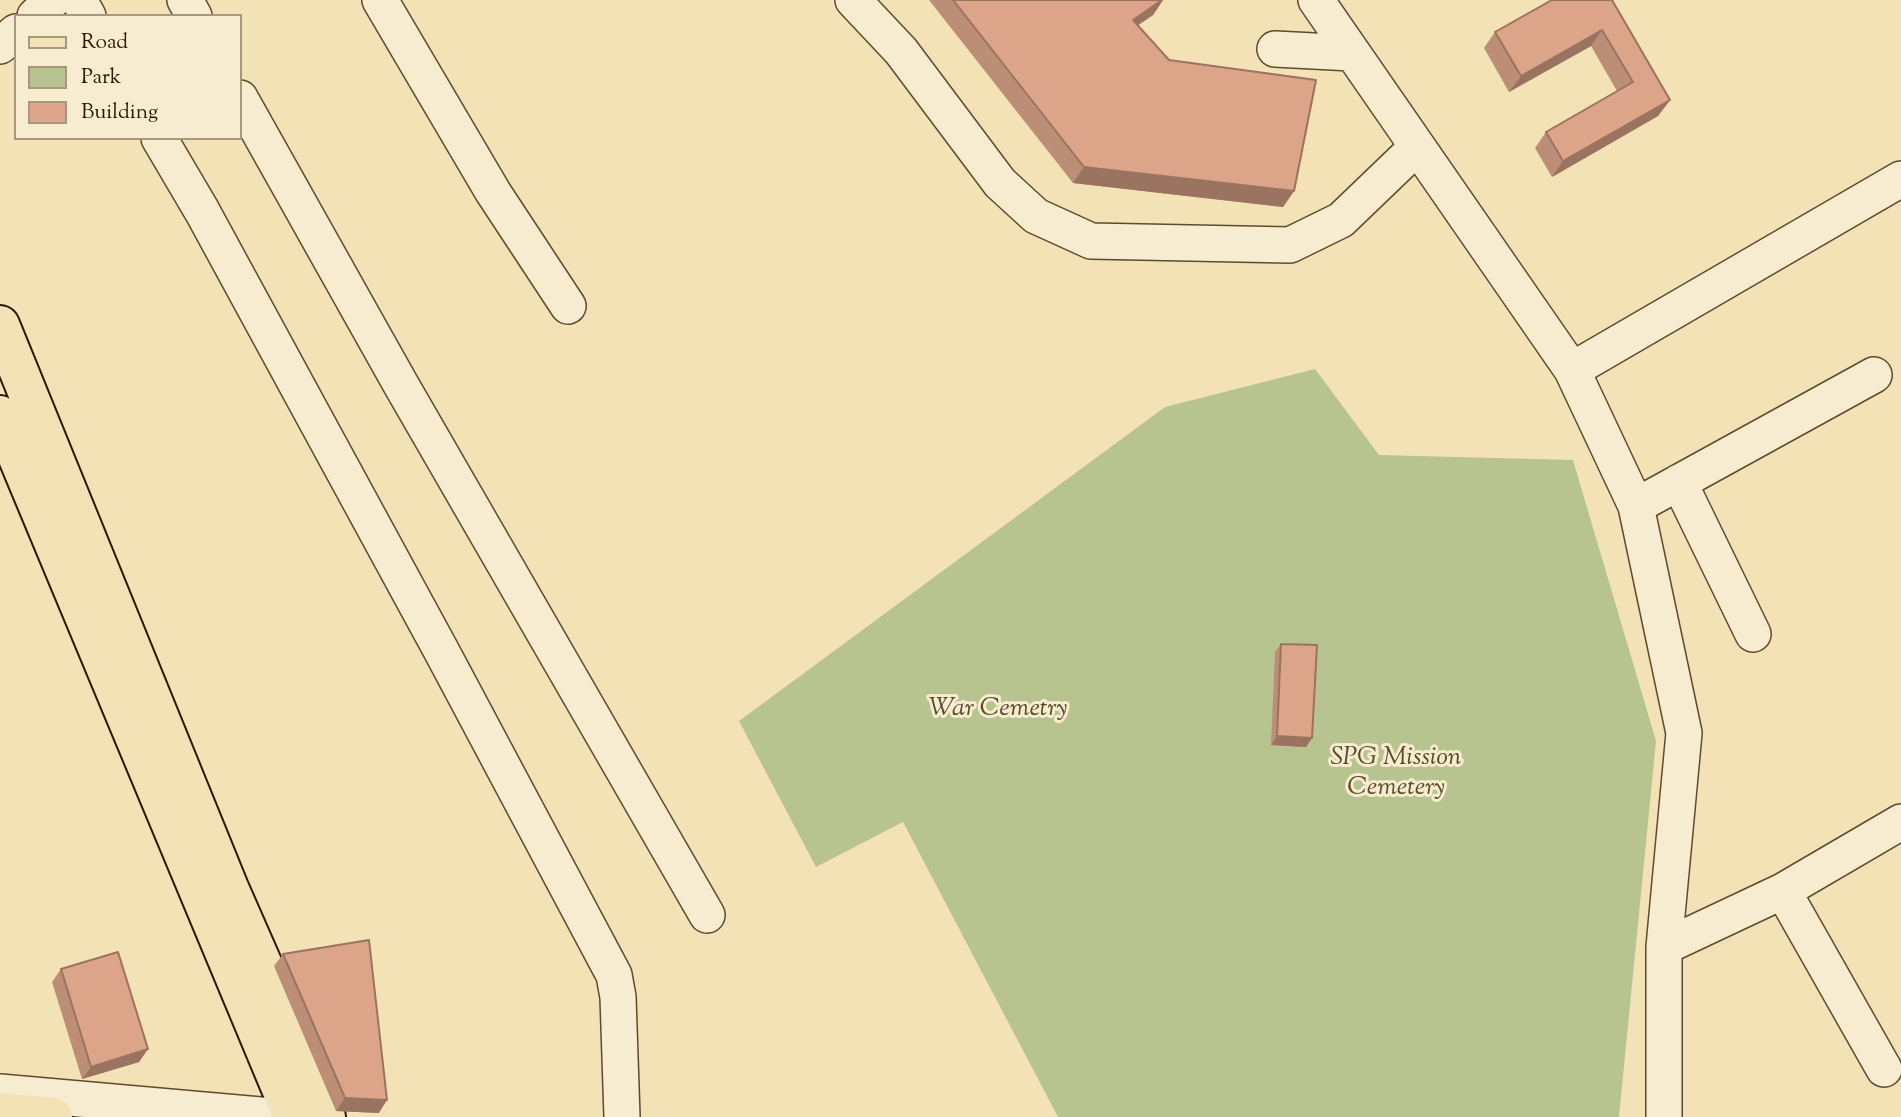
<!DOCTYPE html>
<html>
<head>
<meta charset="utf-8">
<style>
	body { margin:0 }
	#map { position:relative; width:1901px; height:1117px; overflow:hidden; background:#f3e2b5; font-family:"Sorts Mill Goudy",serif }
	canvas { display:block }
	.legend { position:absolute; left:14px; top:14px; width:228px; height:126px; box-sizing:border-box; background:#f7eccf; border:2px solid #a6977d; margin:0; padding:9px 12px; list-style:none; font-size:21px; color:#2c1702 }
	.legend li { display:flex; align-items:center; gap:14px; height:35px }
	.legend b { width:35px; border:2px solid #a6977d }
</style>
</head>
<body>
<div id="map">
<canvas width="1901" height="1117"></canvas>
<ul class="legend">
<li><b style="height:9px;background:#f3e2b5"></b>Road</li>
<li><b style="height:19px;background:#b8c490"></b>Park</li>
<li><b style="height:19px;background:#dca589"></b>Building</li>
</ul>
</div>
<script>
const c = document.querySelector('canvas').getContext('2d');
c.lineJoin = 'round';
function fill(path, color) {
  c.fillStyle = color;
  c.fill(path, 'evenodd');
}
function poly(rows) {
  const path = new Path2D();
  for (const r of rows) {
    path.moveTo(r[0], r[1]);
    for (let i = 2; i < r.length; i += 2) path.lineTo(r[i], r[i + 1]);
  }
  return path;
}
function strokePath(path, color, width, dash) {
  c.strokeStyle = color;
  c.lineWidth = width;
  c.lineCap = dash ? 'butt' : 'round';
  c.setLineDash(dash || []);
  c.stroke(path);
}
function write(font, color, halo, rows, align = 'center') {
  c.font = font + ' "Sorts Mill Goudy",serif';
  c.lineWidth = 6;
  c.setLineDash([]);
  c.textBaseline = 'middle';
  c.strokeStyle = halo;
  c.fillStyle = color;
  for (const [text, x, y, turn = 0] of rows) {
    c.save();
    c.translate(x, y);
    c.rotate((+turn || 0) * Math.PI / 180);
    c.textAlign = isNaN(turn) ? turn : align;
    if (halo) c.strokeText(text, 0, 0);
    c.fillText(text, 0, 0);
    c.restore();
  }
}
fill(poly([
	[1315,369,1379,455,1573,460,1656,741,1619,1117,1058,1117,903,822,816,867,739,721,1165,407]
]), '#b8c490');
const minor = poly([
	[79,0,88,16],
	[185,0,194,16],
	[380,0,493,192,568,306],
	[853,0,901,51,1000,183,1036,216,1091,241,1290,245,1341,220,1417,147],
	[1316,0,1572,370,1636,506,1684,733,1664,947,1664,1117],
	[35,16,53,0],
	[0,46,16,32],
	[1275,49,1352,53],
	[240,98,400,383,707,915],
	[159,138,202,211,442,652,614,975,618,997,622,1117],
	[1572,370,1901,179],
	[1679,482,1753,634],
	[1636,506,1874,375],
	[1783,891,1884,1069],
	[1664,947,1783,891,1901,822],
	[0,1092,283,1117]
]);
const major = poly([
	[0,325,229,888,301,1052,326,1117],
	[0,415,293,1117],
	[0,1112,53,1117]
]);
strokePath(minor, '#5e4a2f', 38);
strokePath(major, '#2c1702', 42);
strokePath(minor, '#f7eccf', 35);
strokePath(major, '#f3e2b5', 38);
fill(poly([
	[929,0,1163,0,1153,15,1138,25,1169,60,1294,191,1283,207,1073,183],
	[1612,0,1670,100,1658,116,1552,177,1535,148,1546,132,1617,91,1591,46,1509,92,1484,48,1495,32],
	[1281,644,1312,738,1306,747,1271,745,1275,652],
	[283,954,379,1113,336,1111,274,966],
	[61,969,148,1049,139,1062,82,1079,52,982]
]), '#bd8e76');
fill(poly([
	[1162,0,1163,0,1153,15,1122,36,1133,20],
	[1602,30,1591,46,1509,92,1521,76],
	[1670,100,1658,116,1552,177,1563,161],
	[1084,167,1294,191,1283,207,1073,183],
	[1277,736,1312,738,1306,747,1271,745],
	[148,1049,139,1062,82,1079,91,1067],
	[345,1098,387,1100,379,1113,336,1111]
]), '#9a7460');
const building = poly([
	[953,0,1162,0,1133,20,1169,60,1316,80,1294,191,1084,167,953,0],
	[1552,0,1612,0,1670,100,1563,161,1546,132,1633,82,1602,30,1521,76,1495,32,1552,0],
	[1281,644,1317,645,1312,738,1277,736,1281,644],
	[369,940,387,1100,345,1098,283,954,369,940],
	[118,952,148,1049,91,1067,61,969,118,952]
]);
fill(building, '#dca589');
strokePath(building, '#9a7460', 2);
write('italic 26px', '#564b2d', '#f7eccf', [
	["War Cemetry",998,711],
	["SPG Mission",1396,760],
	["Cemetery",1396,790]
]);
</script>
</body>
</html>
